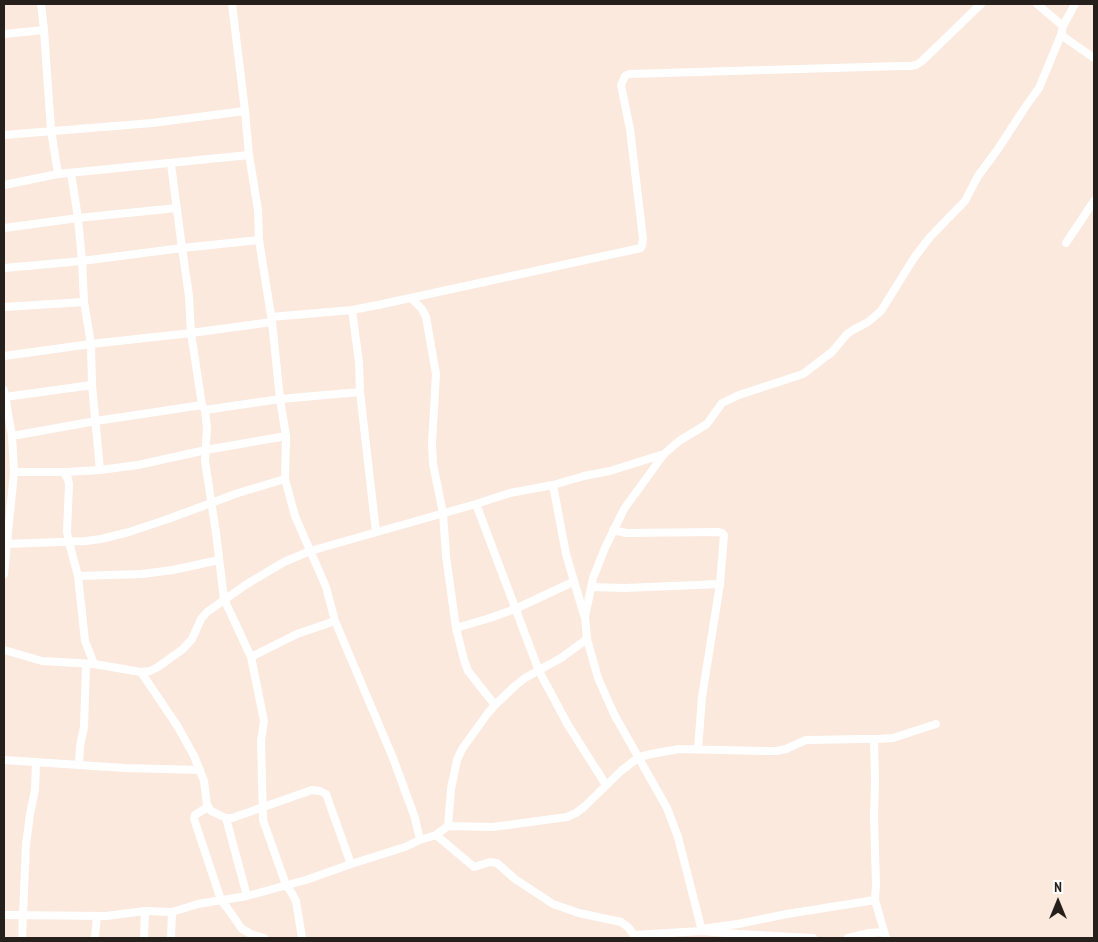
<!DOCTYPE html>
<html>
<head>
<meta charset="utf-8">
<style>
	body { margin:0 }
	#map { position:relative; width:1098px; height:942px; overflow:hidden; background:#fbe9de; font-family:"PT Sans Narrow",sans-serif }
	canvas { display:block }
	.frame { position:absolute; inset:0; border:5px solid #26201c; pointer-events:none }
	.north { position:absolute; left:1033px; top:877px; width:50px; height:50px; -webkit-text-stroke:4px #fff; paint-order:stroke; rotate:0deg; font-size:14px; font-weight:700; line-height:20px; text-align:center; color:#26201c }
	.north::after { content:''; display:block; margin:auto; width:18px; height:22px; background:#26201c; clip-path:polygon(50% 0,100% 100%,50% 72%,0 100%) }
</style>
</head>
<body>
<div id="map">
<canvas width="1098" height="942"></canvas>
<div class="frame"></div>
<div class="north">N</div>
</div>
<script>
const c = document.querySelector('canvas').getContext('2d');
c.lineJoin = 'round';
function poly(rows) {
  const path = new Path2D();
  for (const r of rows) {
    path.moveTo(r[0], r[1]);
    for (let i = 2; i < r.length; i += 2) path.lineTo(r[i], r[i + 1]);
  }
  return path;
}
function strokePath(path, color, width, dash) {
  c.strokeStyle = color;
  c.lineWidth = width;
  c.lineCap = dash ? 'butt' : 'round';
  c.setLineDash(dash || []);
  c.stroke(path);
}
strokePath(poly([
	[41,4,44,30,51,130,58,174],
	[232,4,245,111,249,155,258,210,259,240,272,322,280,399,286,436,285,479,295,516,326,587,335,621,393,758,415,818,420,840],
	[1037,4,1063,26],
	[4,34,44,30],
	[1061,35,1094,58],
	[4,135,152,123,245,111],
	[171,164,182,248,189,296,191,333,202,405,205,410,207,428,205,461,216,533,224,599,251,657,264,721,261,741,263,820,286,885,291,892,296,901,302,938],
	[71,173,78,218,82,261,84,302,91,344,92,385,100,470],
	[4,185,58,174,249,155],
	[4,228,78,218,177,208],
	[1066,243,1094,201],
	[4,268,82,261,182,248,259,240],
	[411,298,422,309,426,317,436,374,432,443,433,464,443,513,446,556,456,628,464,660,468,671,495,705],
	[4,307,84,302],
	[352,310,359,362,360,392,376,532],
	[271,317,352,310,378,305,641,248,642,245,643,239,630,129,621,85,625,76,629,74,901,66,910,66,916,65,922,61,981,4],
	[4,356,91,344,191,333,272,322],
	[4,390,12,436,14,472,4,574],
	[5,397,92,385],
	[205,410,280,399,360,392],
	[12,436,96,421,202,405],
	[14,472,67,472,100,470,138,465,206,450,286,436],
	[63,472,68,479,69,485,67,532,69,542,78,576,85,641,94,664],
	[553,485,566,554,584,615],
	[476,504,539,671,568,725,606,785],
	[613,530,626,533,718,532,722,533,724,535,720,584,702,697,698,749],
	[6,544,86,541,101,539,129,532,168,519,238,493,285,479],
	[78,576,142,574,173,570,219,560],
	[591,587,625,588,720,584],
	[456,628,490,618,515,609,573,582],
	[4,650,42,661,94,664,141,672,150,671,158,667,183,649,192,639,201,619,207,612,247,584,284,562,310,551,476,504,510,493,553,485,584,476,610,471,664,454],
	[251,657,297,634,335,621],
	[141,672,178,727,194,756,204,781,207,805,211,811,226,818,232,818,312,790,320,791,326,794,351,864],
	[4,760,125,768,200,770],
	[79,765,80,746,84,727,86,664],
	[208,807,195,815,194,819,221,900,228,909,242,929,251,934,264,938],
	[226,818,247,896],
	[448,826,451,789,457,760,462,749,488,713,495,705,515,686,525,678,561,658,587,639],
	[436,835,474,867,490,862,497,863,515,879,553,904,579,913,621,922,628,927,634,935,634,938],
	[875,900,886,938],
	[4,915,106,916,145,911,172,912,198,904,247,896,306,880,351,864,405,847,420,840,436,835,448,826,493,827,567,817,576,813,585,806,621,771,639,757,651,754,679,749,763,751,777,751,786,749,806,740,863,739,877,739,893,738,936,724],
	[701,929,738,924,787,914,875,900,876,884,874,817,875,781,874,739],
	[702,931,678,837,667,808,614,714,598,678,587,639,585,617,593,578,605,548,624,509,664,454,679,441,707,424,722,403,739,395,803,374,832,352,847,334,853,330,868,322,881,311,914,258,930,237,965,201,978,176,998,149,1024,109,1039,88,1061,35,1063,26,1075,4],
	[634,935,702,931,739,934,813,938],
	[22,938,26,845,30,814,35,790,36,763],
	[95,938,97,916],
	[144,938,145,911],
	[171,938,172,912],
	[848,938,869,933,884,932]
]), '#fff', 8);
</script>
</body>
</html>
